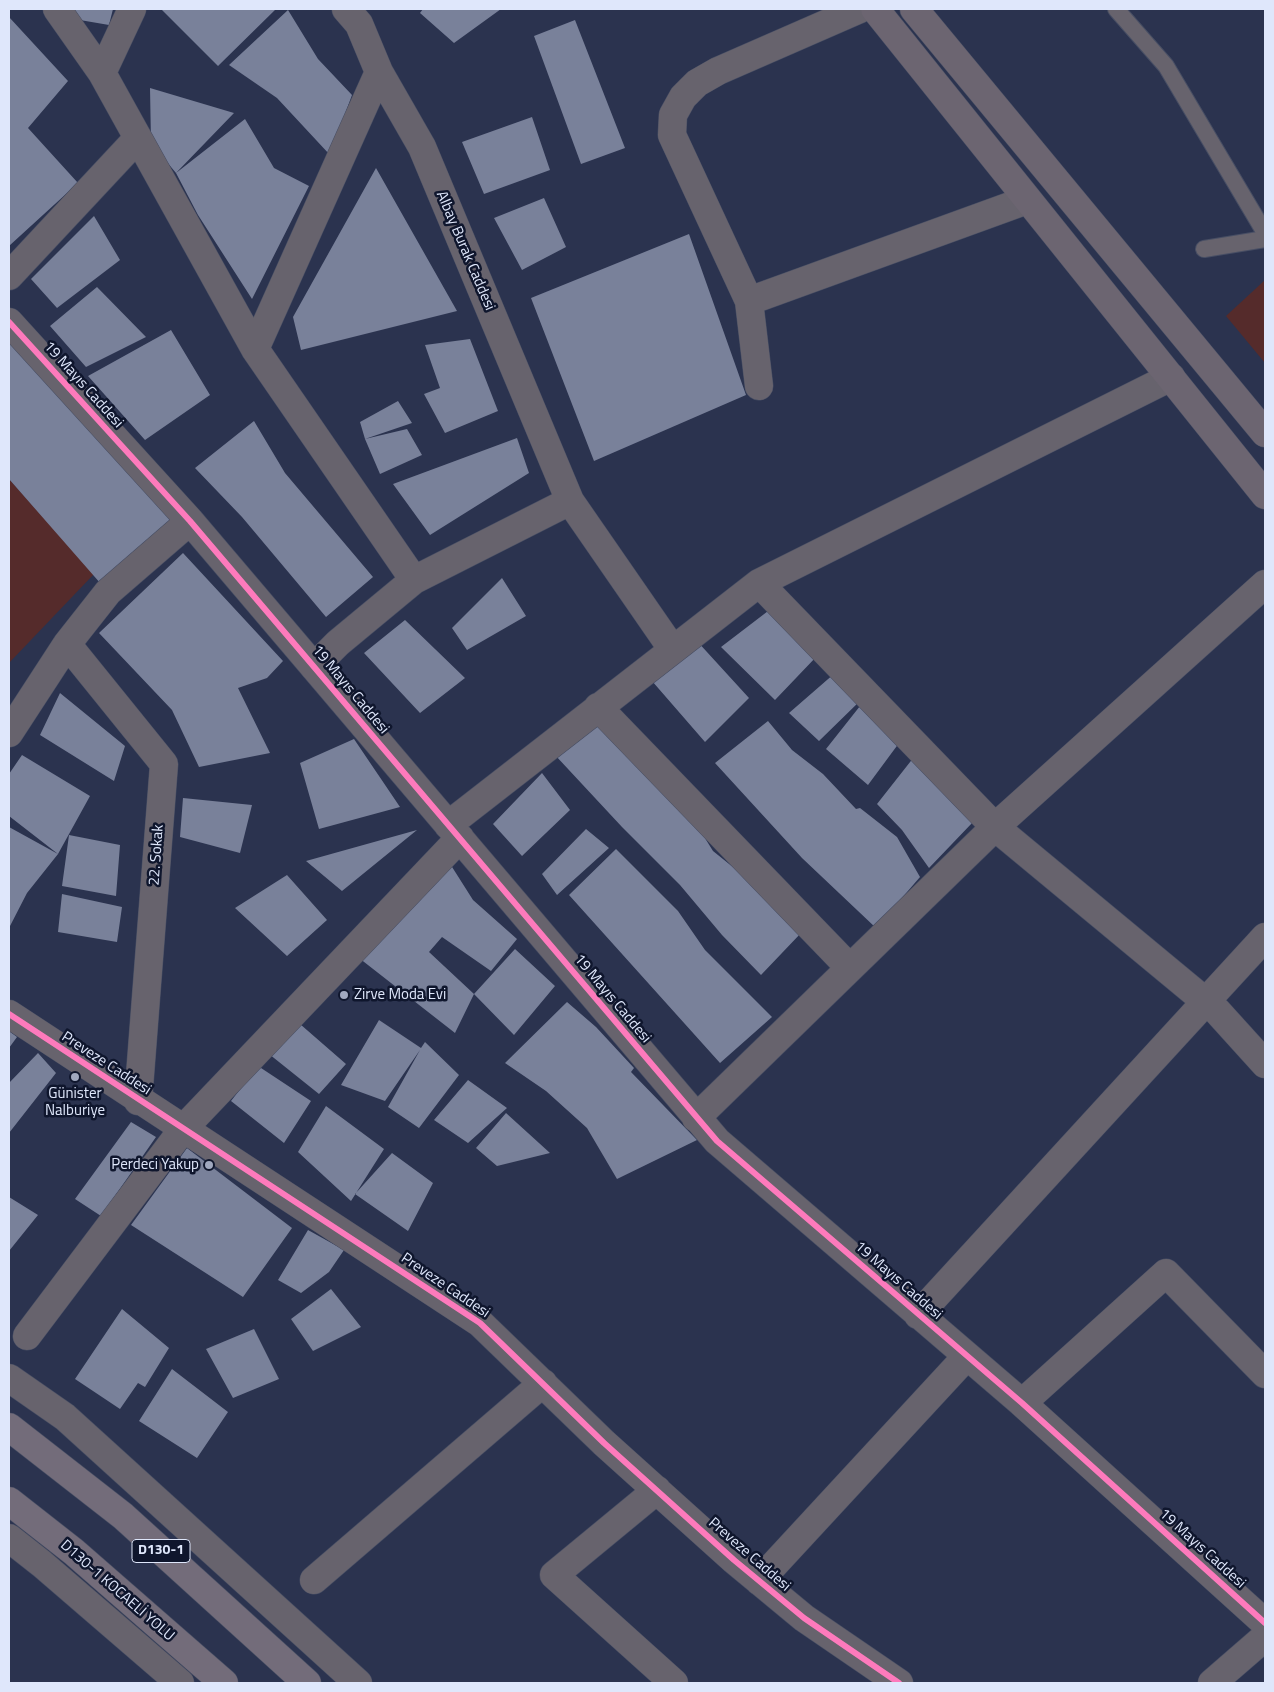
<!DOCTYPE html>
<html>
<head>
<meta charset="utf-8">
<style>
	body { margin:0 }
	#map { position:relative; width:1274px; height:1692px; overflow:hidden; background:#2b334f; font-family:"Titillium Web",sans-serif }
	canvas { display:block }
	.frame { position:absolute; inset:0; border:10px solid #dfe7fb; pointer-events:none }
</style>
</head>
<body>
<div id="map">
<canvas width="1274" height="1692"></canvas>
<div class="frame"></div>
</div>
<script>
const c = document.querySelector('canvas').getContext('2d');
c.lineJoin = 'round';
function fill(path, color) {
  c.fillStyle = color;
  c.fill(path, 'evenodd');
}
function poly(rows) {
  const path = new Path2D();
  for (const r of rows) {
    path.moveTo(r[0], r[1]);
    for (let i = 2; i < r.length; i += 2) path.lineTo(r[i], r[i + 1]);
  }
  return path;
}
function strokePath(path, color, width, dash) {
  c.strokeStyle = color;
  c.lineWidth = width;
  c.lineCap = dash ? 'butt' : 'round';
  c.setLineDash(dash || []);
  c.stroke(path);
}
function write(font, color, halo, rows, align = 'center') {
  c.font = font + ' "Titillium Web",sans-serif';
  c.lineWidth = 5;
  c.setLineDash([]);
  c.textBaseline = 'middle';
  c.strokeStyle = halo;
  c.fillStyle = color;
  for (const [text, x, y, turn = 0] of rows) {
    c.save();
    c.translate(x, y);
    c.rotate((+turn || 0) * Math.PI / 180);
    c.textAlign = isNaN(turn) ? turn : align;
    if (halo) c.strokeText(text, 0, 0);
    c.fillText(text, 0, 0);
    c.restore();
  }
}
fill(poly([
	[1265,280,1265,363,1226,316],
	[9,479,94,574,9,663]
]), '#552b2b');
fill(poly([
	[68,9,113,9,109,25,74,19],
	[161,9,276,9,218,66],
	[423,9,501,9,454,43,420,13],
	[288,10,318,59,352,95,330,155,277,98,229,65],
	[9,17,68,81,28,128,78,183,9,246],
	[575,20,625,148,581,164,534,36],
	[150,88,234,113,176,173,245,119,274,168,309,186,252,299,198,215,176,173,151,143],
	[532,117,550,170,484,194,462,142],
	[376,168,457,311,301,350,293,317],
	[544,198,566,247,522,270,494,218],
	[94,216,120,260,57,308,31,279],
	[689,234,746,395,594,461,531,298],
	[97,287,146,337,86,367,50,326],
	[171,330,210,395,145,440,88,376],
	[20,334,190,521,108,592,9,479,9,343],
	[470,339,498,411,445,433,424,394,440,388,425,345],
	[398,401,412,423,365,439,407,429,422,455,380,474,365,439,360,422],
	[254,421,285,473,373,577,326,617,242,517,195,468],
	[517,438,529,473,430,535,393,484],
	[183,553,283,661,267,678,238,688,270,753,199,767,172,710,99,633],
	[502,578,526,616,467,650,452,628],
	[772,608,817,656,775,700,721,647],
	[405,620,465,678,420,713,364,653],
	[696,640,749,698,705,742,652,681],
	[835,673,862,699,819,741,789,713],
	[60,693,125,746,114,781,40,735],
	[864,701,902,739,868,785,826,749],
	[603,720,690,814,713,851,744,876,802,932,761,975,722,935,680,885,622,827,555,755],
	[768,721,792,750,823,774,856,809,860,808,897,837,920,877,876,928,802,858,715,763],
	[354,739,400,807,319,829,300,763],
	[22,755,90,796,58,854,9,816,9,774],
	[914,757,973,822,929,868,902,830,877,804],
	[542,773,570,810,522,856,493,824],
	[183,798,252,805,240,853,180,837],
	[9,827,58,854,27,893,9,928],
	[586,829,609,848,557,895,542,874],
	[417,830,342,891,306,861],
	[69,835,120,845,116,896,62,886],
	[616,849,678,911,705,950,772,1017,720,1063,569,895],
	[447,859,473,900,517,939,491,971,442,937,429,952,474,994,455,1033,359,958],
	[287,875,327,920,287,956,235,908],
	[62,894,122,907,117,942,58,932],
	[515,949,555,986,514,1035,474,994],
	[567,1002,596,1027,634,1068,631,1072,697,1140,617,1179,587,1128,546,1091,505,1063],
	[379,1020,421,1048,425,1042,459,1075,419,1128,388,1107,420,1050,385,1101,341,1085],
	[300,1024,346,1064,319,1094,269,1054],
	[9,1031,17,1037,9,1048],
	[38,1053,56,1073,9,1133,9,1083],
	[258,1066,311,1101,284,1143,231,1101],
	[468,1080,507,1108,468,1143,434,1120],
	[326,1106,384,1149,351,1201,298,1152],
	[506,1113,550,1153,497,1166,476,1148],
	[131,1122,156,1137,101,1216,75,1199],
	[187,1148,292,1228,243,1297,131,1225],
	[392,1153,433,1183,408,1231,355,1194],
	[9,1197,38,1215,9,1251],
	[308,1230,344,1250,329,1272,301,1293,278,1280],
	[331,1289,361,1327,313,1351,291,1319],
	[122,1309,169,1348,145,1387,138,1383,120,1409,75,1379],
	[254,1329,279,1379,233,1398,206,1349],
	[172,1369,228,1412,197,1458,139,1421]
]), '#79819a');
const service = poly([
	[1116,9,1166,66,1265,233],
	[1204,249,1265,239]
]);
const minor = poly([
	[57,9,102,73],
	[132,9,102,73,255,349,414,580],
	[346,9,359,24,379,72,422,147,570,501,673,650],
	[9,276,138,138],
	[749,301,1027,200],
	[9,322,190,521,717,1141,1022,1403,1265,1623],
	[255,349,379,72],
	[759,386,749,301,672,135,673,115,683,97,697,83,718,71,860,9],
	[759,583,995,827,1217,1011,1265,1064],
	[67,644,164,764,138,1101],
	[314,667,338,643,414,580,570,501],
	[598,707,849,967],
	[9,733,67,644,108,592,190,521],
	[448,825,759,583,1171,377],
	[9,1014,480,1323,604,1443,734,1560,804,1618,899,1683],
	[696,1118,995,827,1265,584],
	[918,1315,1265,937],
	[27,1336,183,1129,460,838],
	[9,1378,65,1417,358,1683],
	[1022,1403,1166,1273,1265,1374],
	[657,1490,554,1575,674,1683],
	[9,1538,42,1564,180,1683],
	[314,1580,543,1383],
	[759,1581,967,1356],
	[1212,1683,1265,1637]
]);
const secondary = poly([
	[875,9,1265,495],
	[914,9,1265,433]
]);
const trunk = poly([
	[9,1427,123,1516,307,1683],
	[9,1501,74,1552,224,1683]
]);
strokePath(service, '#474e64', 18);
strokePath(minor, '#474e64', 29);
strokePath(secondary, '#474e64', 29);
strokePath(trunk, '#474e64', 29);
strokePath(service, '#67636d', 16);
strokePath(minor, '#67636d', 28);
strokePath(secondary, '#6c6571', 28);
strokePath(trunk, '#736c7a', 28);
strokePath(poly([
	[9,322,190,521,717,1141,1022,1403,1265,1623],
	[9,1014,480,1323,604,1443,734,1560,804,1618,899,1683]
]), '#fd7abc', 6);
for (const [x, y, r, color] of [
	[344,995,5,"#a0a8bf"],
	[75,1077,5,"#a0a8bf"],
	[209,1165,5,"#a0a8bf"]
]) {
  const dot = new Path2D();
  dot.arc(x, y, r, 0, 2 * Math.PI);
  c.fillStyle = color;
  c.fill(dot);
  strokePath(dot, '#0f162d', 2);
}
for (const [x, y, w] of [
	[161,1551,58]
]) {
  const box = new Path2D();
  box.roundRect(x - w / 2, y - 11.5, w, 23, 4);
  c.fillStyle = '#0f162d';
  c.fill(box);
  strokePath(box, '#dfe7fb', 1);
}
write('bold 14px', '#dfe7fb', null, [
	["D130-1",161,1551]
]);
write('15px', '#dfe7fb', '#0f162d', [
	["Albay Burak Caddesi",465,251,67],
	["19 Mayıs Caddesi",83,385,48],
	["19 Mayıs Caddesi",350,690,50],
	["22. Sokak",157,855,-86],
	["19 Mayıs Caddesi",612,999,50],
	["Preveze Caddesi",106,1064,33],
	["19 Mayıs Caddesi",898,1281,41],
	["Preveze Caddesi",445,1286,34],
	["19 Mayıs Caddesi",1202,1549,42],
	["Preveze Caddesi",749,1555,41],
	["D130-1 KOCAELİ YOLU",117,1591,41]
]);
write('15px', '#dfe7fb', '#0f162d', [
	["Zirve Moda Evi",354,995],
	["Günister",75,1094,"center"],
	["Nalburiye",75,1111,"center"],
	["Perdeci Yakup",199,1165,"right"]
], 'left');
</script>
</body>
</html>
